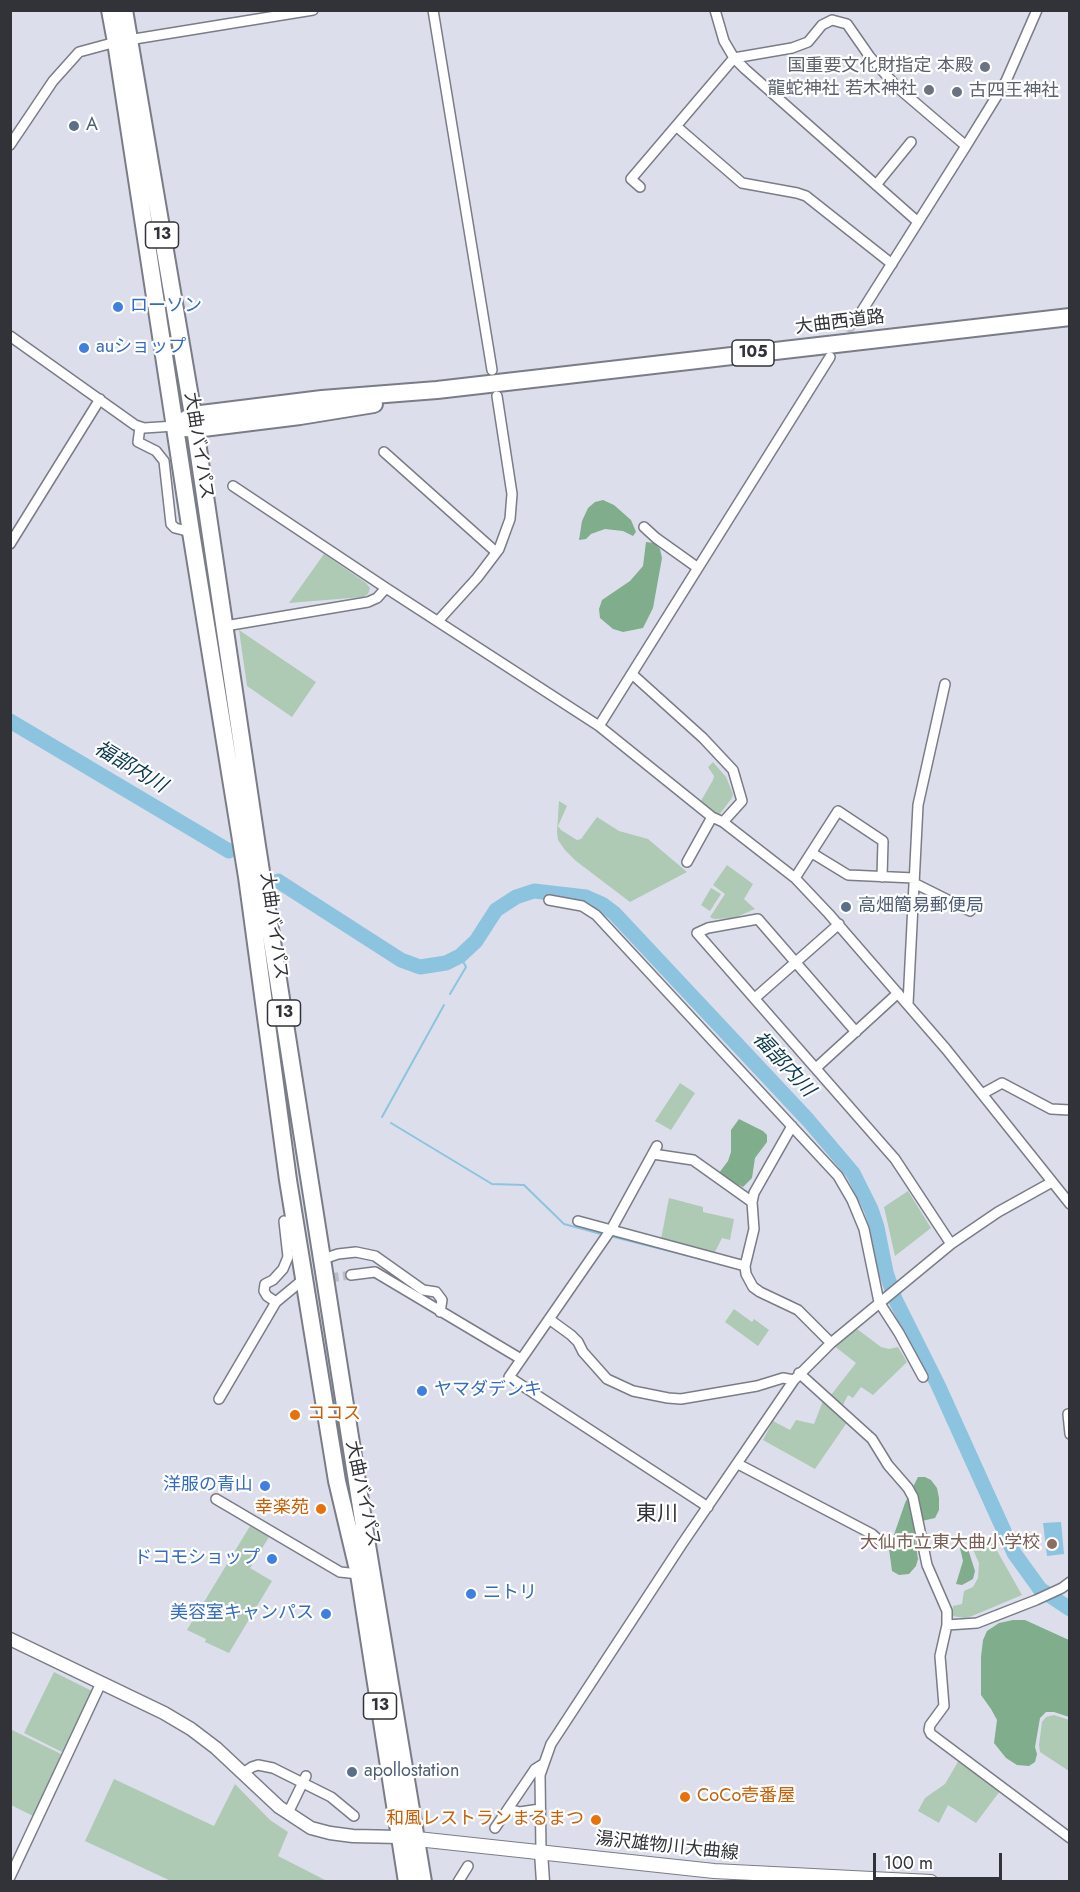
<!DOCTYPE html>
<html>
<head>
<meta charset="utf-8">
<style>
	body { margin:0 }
	#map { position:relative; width:1080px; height:1892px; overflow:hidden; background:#dcdfeb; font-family:Jost,sans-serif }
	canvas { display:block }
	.frame { position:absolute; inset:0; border:12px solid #323338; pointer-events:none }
	.scale { position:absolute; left:873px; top:1853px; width:129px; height:27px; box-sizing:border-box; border:3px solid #323338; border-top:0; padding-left:8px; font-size:18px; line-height:21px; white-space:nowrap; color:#323338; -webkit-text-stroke:4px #fff; paint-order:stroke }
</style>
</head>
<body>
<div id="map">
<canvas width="1080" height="1892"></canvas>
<div class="frame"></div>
<div class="scale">100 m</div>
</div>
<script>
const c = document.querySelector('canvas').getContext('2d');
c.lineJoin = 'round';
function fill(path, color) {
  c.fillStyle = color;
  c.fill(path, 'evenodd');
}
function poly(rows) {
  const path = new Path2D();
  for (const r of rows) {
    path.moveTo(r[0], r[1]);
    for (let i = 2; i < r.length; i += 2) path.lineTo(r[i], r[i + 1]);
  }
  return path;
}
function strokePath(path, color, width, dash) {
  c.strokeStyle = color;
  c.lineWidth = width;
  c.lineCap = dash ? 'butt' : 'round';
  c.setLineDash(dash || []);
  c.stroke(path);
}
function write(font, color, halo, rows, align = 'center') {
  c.font = font + ' Jost,"Noto Sans JP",sans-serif';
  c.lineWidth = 4.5;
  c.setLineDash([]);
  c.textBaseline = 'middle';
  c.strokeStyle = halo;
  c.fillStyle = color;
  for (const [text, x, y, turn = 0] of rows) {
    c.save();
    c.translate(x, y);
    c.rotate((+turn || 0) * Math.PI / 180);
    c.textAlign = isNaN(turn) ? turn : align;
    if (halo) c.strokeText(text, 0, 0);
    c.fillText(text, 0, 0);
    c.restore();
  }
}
fill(poly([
	[324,554,366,583,370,588,368,594,363,597,289,603],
	[239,630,316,682,292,717,247,686],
	[713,762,726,777,733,794,732,798,719,815,701,801,713,780,714,776,708,767],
	[559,801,567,806,558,826,561,830,577,840,581,839,597,817,619,831,648,839,687,872,630,902,576,861,565,850,558,840,557,832],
	[727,865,753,884,744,899,755,909,734,918,714,919,710,917,725,894,713,885],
	[711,888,721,894,710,911,701,905],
	[680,1083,695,1093,671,1130,655,1121],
	[908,1191,931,1228,895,1256,884,1207],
	[669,1198,703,1207,703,1212,734,1219,730,1240,722,1238,714,1254,661,1239],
	[734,1309,752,1322,754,1319,769,1330,758,1346,725,1322],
	[857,1329,881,1347,889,1349,898,1347,907,1362,873,1395,861,1387,853,1398,848,1395,843,1405,831,1395,856,1363,833,1345],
	[823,1401,848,1421,815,1469,763,1440,773,1421,790,1430,796,1420,814,1424],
	[250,1526,269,1537,250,1568,272,1581,229,1653,205,1642,206,1639,187,1630],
	[991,1540,1022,1595,972,1616,965,1618,952,1616,953,1606,962,1604,964,1591,973,1587,978,1578,979,1563,970,1543],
	[54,1672,92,1691,62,1752,24,1733],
	[1054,1715,1069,1720,1069,1771,1040,1752,1039,1745,1042,1722,1046,1717],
	[10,1729,61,1754,33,1816,11,1805],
	[959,1760,1000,1791,976,1823,948,1805,939,1823,918,1811,925,1798,945,1784],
	[114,1779,214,1826,235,1784,270,1820,288,1832,278,1856,327,1881,171,1881,85,1841]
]), '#aec9b4');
fill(poly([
	[603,500,614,505,631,520,636,532,633,536,623,531,605,529,591,534,586,539,579,540,582,521,588,508,595,502],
	[646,542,654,543,660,549,662,558,653,608,643,628,623,632,613,629,600,618,599,609,602,600,630,581,643,566],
	[739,1119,763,1131,767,1135,767,1142,755,1158,752,1178,743,1187,728,1180,719,1173,728,1161,731,1152,731,1130],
	[918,1477,925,1477,931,1480,937,1488,939,1498,939,1510,935,1518,922,1521,914,1533,918,1559,916,1566,909,1574,899,1575,892,1571,889,1549,905,1503],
	[962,1545,968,1549,975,1571,973,1579,962,1585,956,1584,963,1561,960,1548],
	[1013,1620,1025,1620,1069,1640,1069,1717,1054,1712,1046,1712,1040,1718,1035,1747,1037,1754,1035,1762,1029,1766,1017,1765,1006,1758,994,1743,997,1720,991,1709,981,1695,981,1657,983,1640,987,1631,999,1623]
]), '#80ad8b');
fill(poly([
	[1061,1522,1064,1554,1047,1556,1043,1523]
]), '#8cc4e0');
strokePath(poly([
	[450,994,466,967,460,956],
	[382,1117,444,1005],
	[391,1123,492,1184,524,1185,564,1224,601,1234],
	[614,1237,729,1266]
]), '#8cc4e0', 2);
strokePath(poly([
	[10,721,229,851],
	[278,881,401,960,420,967,446,963,460,956,476,941,496,910,516,897,534,891,586,897,602,904,614,913,808,1120,853,1173,871,1209,877,1227,886,1272,895,1299,938,1385,1014,1553,1040,1589,1070,1609]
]), '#8cc4e0', 15);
strokePath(poly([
	[840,343,860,314],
	[303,1282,351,1275]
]), '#babdc7', 9, [9, 4.5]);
const street = poly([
	[433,10,492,370],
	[715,10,724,41,734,58,745,69,918,222],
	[676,126,742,183,797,193,806,196,892,264],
	[10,145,53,81,79,52,116,42,313,10],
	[876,185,911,142],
	[640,187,631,179,734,58,792,48,808,42,822,25,832,20,847,24,870,57,897,87,966,146],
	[860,314,966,146,1006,81,1037,10],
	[10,336,135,425,144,428,175,426],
	[140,427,138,442,156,451,164,461,171,524,175,528,191,532],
	[384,452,496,552],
	[233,486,386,588,599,726,712,817,723,822,795,878,829,914,946,1049,1070,1204],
	[644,527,656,538,698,568],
	[10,544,100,399],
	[438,621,477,578,499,549,510,519,512,494,497,396],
	[225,626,368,602,377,598,386,588],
	[632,674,703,738,733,770,742,801,723,822],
	[599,726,830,357],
	[812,853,848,875,914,878],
	[687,862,712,817],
	[795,878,838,811,883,841,882,877],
	[914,883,970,911],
	[549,900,582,906,596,915,838,1176,852,1200,864,1229,879,1302,899,1333,923,1377],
	[755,998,839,924],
	[908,1004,918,805,945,684],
	[856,1032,758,919,708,928,697,933,895,1159,951,1244],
	[816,1068,898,993],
	[982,1094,1002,1083,1051,1109,1070,1110],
	[792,1126,754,1193,752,1202,754,1229,745,1266,746,1274,753,1287,760,1292,798,1310,831,1343],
	[657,1146,612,1228,509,1377,708,1507],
	[653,1154,693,1160,752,1202],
	[578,1221,745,1266],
	[323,1259,338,1254,356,1252,375,1256,423,1290,436,1292,442,1300,440,1312],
	[351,1275,375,1272,521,1359],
	[276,1302,267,1296,264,1291,265,1284,273,1280,283,1269,288,1257,284,1221],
	[549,1319,571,1335,578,1342,583,1352,607,1379,633,1391,668,1398,681,1399,757,1386,783,1378,794,1380],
	[799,1373,872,1439,888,1465,908,1488,913,1497,927,1565,947,1611,947,1625,940,1656,944,1706,930,1725,929,1730,931,1734,1070,1838],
	[219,1399,276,1302,299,1283],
	[1070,1414,1068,1414,1070,1434],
	[738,1464,872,1534,883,1544],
	[216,1499,340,1572,359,1574],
	[947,1625,977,1623,1036,1600,1062,1588,1070,1582],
	[243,1773,252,1767,258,1765,273,1768,331,1797,354,1816],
	[508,1809,520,1812,540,1809],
	[288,1813,306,1776],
	[495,1828,535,1769,543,1764],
	[541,1852,540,1775,551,1744,682,1544,794,1380,831,1343,951,1244,998,1212,1052,1182],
	[10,1877,101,1683],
	[458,1882,468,1866]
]);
const secondary = poly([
	[10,1639,164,1713,191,1729,216,1748,279,1807,311,1828,330,1833,353,1836,400,1837],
	[541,1852,543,1882]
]);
const primary = poly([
	[408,1838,714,1871,931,1882]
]);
const highway = poly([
	[110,10,116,42,191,532,247,877,288,1180,337,1481,359,1574,407,1882],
	[124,10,193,415,257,846,367,1545,423,1882],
	[183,421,193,415,322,399,437,390,1070,317],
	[186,428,195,429,300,416,374,404]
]);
strokePath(street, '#7a7d87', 12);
strokePath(secondary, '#7a7d87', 15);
strokePath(primary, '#7a7d87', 16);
strokePath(highway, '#7a7d87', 20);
strokePath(street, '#fff', 9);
strokePath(secondary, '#fff', 12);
strokePath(primary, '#fff', 14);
strokePath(highway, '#fff', 16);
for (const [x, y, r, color] of [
	[985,67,6,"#6b7280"],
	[929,90,6,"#6b7280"],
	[957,92,6,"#6b7280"],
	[74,126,6,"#5c6f8a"],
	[118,307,6,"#3f7fe0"],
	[84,348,6,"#3f7fe0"],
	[846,907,6,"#5c6f8a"],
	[422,1391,6,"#3f7fe0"],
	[295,1415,6,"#e8710a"],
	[265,1486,6,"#3f7fe0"],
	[321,1509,6,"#e8710a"],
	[1052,1544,6,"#8d6e63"],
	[272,1559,6,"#3f7fe0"],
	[471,1594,6,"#3f7fe0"],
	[326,1614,6,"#3f7fe0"],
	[352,1772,6,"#5c6f8a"],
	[685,1797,6,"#e8710a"],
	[596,1820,6,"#e8710a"]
]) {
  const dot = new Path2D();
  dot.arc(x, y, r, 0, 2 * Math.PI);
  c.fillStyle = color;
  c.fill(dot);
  strokePath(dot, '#fff', 2);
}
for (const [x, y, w] of [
	[162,235,33],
	[753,353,42],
	[284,1013,33],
	[380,1706,33]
]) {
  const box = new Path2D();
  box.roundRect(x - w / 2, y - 13, w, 26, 4.5);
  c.fillStyle = '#fff';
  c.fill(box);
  strokePath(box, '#323338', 1.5);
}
write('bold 16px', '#323338', null, [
	["13",162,235],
	["105",753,353],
	["13",284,1013],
	["13",380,1706]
]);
write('18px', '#5b616d', '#fff', [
	["国重要文化財指定 本殿",973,67],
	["龍蛇神社 若木神社",917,90],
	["古四王神社",969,92,"left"]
], 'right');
write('18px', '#4e5e75', '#fff', [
	["A",86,126],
	["高畑簡易郵便局",858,907],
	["apollostation",364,1772]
], 'left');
write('18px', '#366cbe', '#fff', [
	["ローソン",130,307],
	["auショップ",96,348],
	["ヤマダデンキ",434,1391],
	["洋服の青山",253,1486,"right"],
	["ドコモショップ",260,1559,"right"],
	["ニトリ",483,1594],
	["美容室キャンパス",314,1614,"right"]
], 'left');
write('18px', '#323338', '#fff', [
	["大曲西道路",840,323,-7],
	["大曲バイパス",198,446,81],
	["大曲バイパス",273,926,82],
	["大曲バイパス",362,1494,78],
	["湯沢雄物川大曲線",667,1847,6]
]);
write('18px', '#c56008', '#fff', [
	["ココス",307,1415],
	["幸楽苑",309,1509,"right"],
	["CoCo壱番屋",697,1797],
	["和風レストランまるまつ",584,1820,"right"]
], 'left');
write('18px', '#785e54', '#fff', [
	["大仙市立東大曲小学校",1040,1544]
], 'right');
write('italic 20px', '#0a3a4e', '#fff', [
	["福部内川",130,768,31],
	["福部内川",783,1065,47]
]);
write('21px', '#323338', '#fff', [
	["東川",657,1515]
]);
</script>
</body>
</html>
